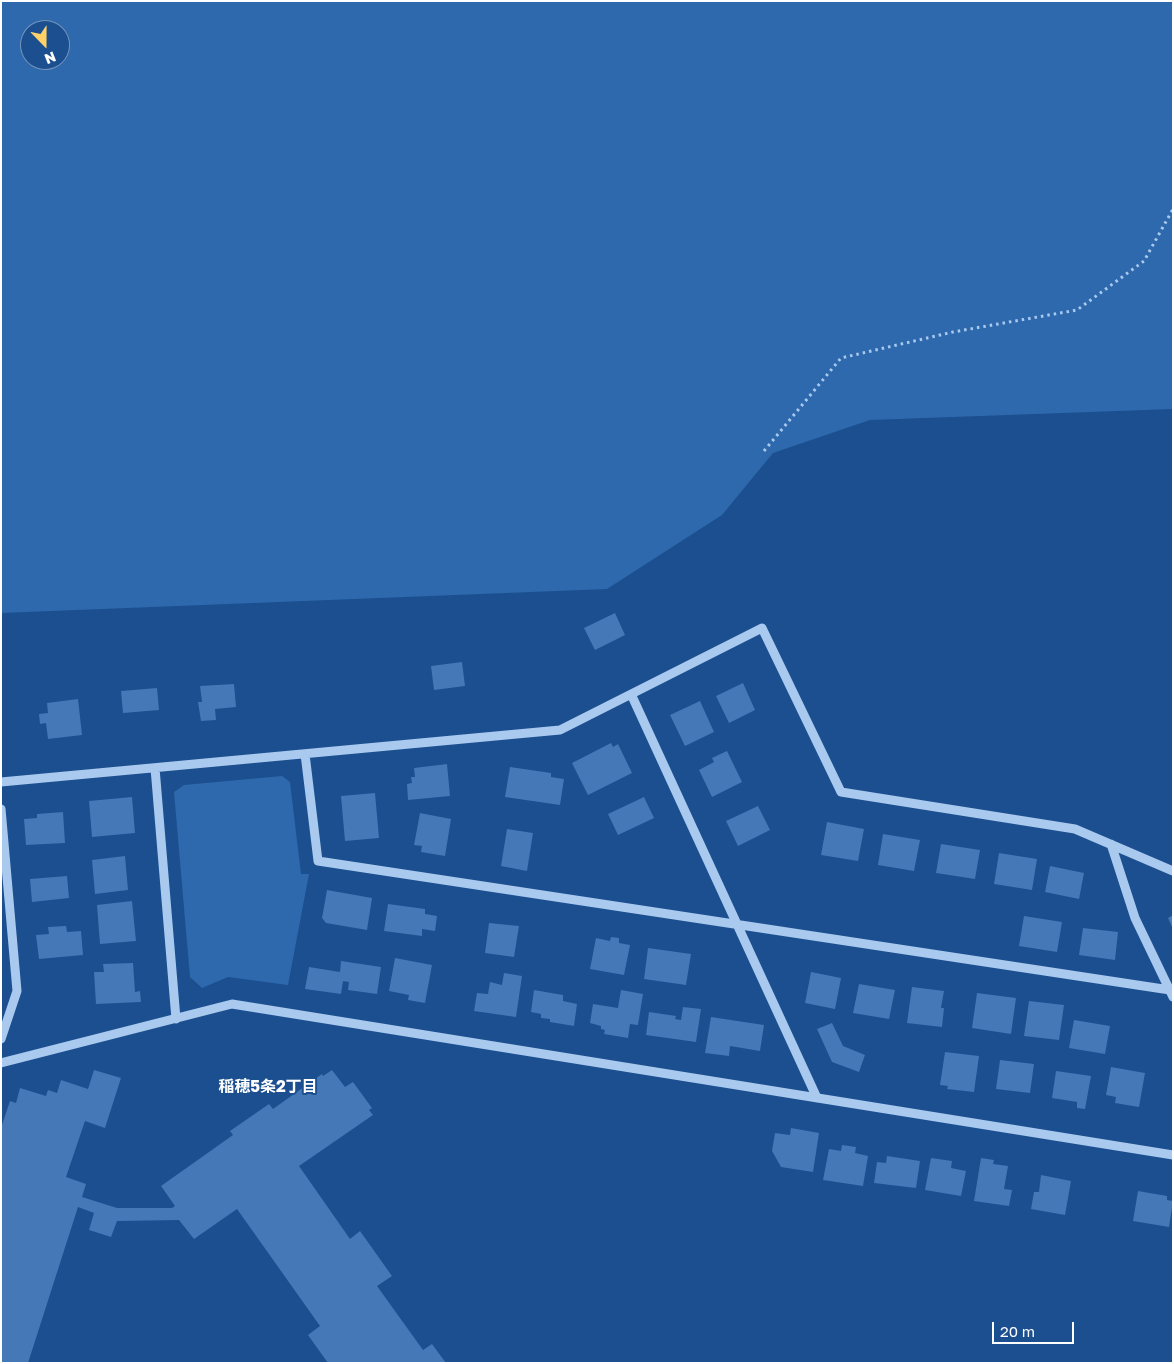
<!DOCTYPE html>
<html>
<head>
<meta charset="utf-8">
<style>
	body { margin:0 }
	#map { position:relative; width:1174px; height:1364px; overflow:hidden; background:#1b4f8f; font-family:"Golos Text",sans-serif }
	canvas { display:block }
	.frame { position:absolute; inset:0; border:2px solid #fff; pointer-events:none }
	.north { position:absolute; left:20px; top:20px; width:50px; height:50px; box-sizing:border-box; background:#1b4f8f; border:1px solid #7695bc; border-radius:50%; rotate:158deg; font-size:14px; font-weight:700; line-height:20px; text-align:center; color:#fff }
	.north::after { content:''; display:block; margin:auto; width:18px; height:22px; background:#ffd166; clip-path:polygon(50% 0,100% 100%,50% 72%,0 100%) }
	.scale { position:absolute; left:992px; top:1322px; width:82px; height:22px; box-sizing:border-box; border:2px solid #fff; border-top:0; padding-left:6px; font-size:15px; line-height:18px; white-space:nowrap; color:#fff; -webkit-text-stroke:4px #1b4f8f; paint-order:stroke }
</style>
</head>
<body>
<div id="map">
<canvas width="1174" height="1364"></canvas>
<div class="frame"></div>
<div class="north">N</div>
<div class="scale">20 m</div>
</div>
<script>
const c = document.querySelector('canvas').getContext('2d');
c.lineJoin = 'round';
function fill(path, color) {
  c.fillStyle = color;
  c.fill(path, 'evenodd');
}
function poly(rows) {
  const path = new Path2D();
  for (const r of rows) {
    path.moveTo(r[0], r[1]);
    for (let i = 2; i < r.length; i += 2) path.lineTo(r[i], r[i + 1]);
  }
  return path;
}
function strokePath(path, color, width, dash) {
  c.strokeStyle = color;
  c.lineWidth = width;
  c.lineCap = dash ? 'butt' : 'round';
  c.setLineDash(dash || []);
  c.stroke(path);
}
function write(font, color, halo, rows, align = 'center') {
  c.font = font + ' "Golos Text","Noto Sans JP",sans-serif';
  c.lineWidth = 4;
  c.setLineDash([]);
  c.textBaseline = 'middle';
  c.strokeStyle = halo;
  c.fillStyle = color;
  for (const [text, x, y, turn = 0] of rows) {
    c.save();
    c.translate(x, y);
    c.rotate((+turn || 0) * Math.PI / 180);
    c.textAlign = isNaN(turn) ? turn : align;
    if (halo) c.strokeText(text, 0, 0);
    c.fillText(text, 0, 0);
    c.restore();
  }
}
fill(poly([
	[1,1,1173,1,1173,409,870,420,773,453,722,515,607,589,1,613],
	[30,30,60,30,60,60,30,60],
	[282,776,290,782,301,874,309,874,288,985,228,977,202,988,190,977,174,792,184,785]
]), '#2e69ad');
fill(poly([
	[615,613,625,635,595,650,584,628],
	[462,662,465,686,434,690,431,666],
	[743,683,755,710,729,723,716,696],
	[234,684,236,707,215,709,216,720,201,721,198,702,202,702,200,686],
	[157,688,159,710,123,713,121,691],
	[78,699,82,735,48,739,46,723,40,724,39,714,48,713,47,703],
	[700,701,714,732,685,746,670,715],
	[611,743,613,747,618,744,632,773,588,795,572,763],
	[727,751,742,782,712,797,699,770,714,762,712,758],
	[447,764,450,796,408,800,407,784,412,783,411,777,415,777,414,768],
	[510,767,551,773,551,777,564,779,560,805,505,797],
	[375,793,379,838,345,841,341,796],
	[132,797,135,833,92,837,89,801],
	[644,797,654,818,618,835,608,814],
	[758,806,770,830,738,846,726,821],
	[63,812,65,843,26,845,24,819,37,818,37,814],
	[420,813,451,819,445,856,421,852,422,846,414,845],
	[827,822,864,829,858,861,821,855],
	[507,829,533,833,527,871,501,866],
	[883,834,920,840,914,871,878,865],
	[941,844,980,850,975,879,936,873],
	[999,853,1037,859,1032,890,994,884],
	[125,856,128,890,95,894,92,860],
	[1050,866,1084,873,1079,899,1045,892],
	[67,876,69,898,32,902,30,879],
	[327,890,372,898,367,930,326,923,322,918],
	[132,901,136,941,100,944,97,905],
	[388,904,425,909,425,914,437,916,435,931,422,929,422,936,384,931],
	[1173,915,1173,929,1168,918],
	[1024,916,1062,922,1057,952,1019,946],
	[489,923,519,926,514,957,485,953],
	[66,926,67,932,81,931,83,955,39,959,36,935,49,934,48,927],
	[1083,928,1118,932,1115,960,1079,955],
	[611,937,619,938,619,943,630,945,624,975,590,969,596,938,610,941],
	[648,948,691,954,686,985,644,979],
	[395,958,432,965,425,1003,408,1000,409,995,389,991],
	[341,961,381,967,377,994,348,990,349,982,343,981,341,994,305,989,309,967,340,972],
	[133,963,135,992,140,991,141,1002,96,1004,94,972,104,972,103,964],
	[811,972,841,978,835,1009,805,1003],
	[504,973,522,976,516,1017,474,1011,477,993,488,994,490,982,502,985],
	[859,984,895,990,889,1019,853,1013],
	[912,987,944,991,941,1008,944,1008,942,1027,907,1023],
	[534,990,563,995,563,1001,577,1004,574,1026,550,1022,550,1019,541,1018,541,1014,531,1012],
	[621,990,643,994,638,1025,630,1024,628,1038,604,1034,605,1030,601,1029,601,1026,590,1023,593,1004,618,1008],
	[977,993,1016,998,1011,1034,972,1028],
	[1029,1001,1064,1005,1059,1040,1024,1036],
	[683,1007,701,1009,696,1042,646,1035,649,1012,676,1016,675,1019,681,1020],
	[711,1017,764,1025,760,1051,730,1046,729,1056,705,1053],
	[1074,1020,1110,1026,1105,1054,1069,1048],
	[832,1023,843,1046,865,1055,859,1072,832,1062,817,1029],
	[945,1052,979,1056,974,1092,947,1089,948,1086,940,1085],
	[1000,1060,1034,1064,1030,1093,996,1089],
	[1111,1067,1145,1073,1139,1107,1115,1103,1116,1097,1106,1095],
	[94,1070,121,1078,105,1128,85,1121,66,1177,86,1184,82,1197,117,1208,172,1208,175,1206,161,1186,233,1135,230,1131,269,1104,273,1109,322,1074,323,1076,332,1070,345,1087,353,1082,372,1108,369,1110,373,1115,299,1166,350,1239,360,1231,392,1276,377,1286,423,1350,432,1344,446,1363,328,1363,308,1335,320,1326,237,1209,194,1239,179,1220,117,1221,111,1237,89,1230,94,1213,78,1207,28,1363,1,1363,1,1128,10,1101,16,1103,20,1088,46,1096,48,1090,57,1093,61,1080,88,1089],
	[1056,1071,1091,1076,1085,1109,1077,1108,1077,1102,1052,1098],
	[791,1128,819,1133,813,1172,781,1167,772,1151,775,1133,790,1135],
	[842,1145,856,1147,855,1153,868,1156,863,1186,823,1180,829,1149,841,1151],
	[887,1156,920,1161,916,1188,874,1183,877,1162,886,1163],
	[931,1158,952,1161,951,1168,966,1171,961,1196,925,1190],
	[981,1158,994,1160,993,1164,1008,1166,1004,1189,1012,1190,1009,1206,974,1201],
	[1041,1175,1071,1181,1065,1215,1031,1209,1034,1192,1039,1192],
	[1138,1191,1167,1196,1167,1200,1173,1201,1169,1227,1133,1221]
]), '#4478b7');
strokePath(poly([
	[764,451,841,358,953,332,1077,310,1144,261,1173,209]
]), '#a9c9ee', 3, [2.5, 4]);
strokePath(poly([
	[631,694,817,1098],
	[305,754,318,861,1170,990],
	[155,768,176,1019],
	[1,782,560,730,762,628,841,792,1075,829,1173,871],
	[1,809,17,991,1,1039],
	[1111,844,1135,918,1173,997],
	[1,1063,232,1004,1173,1155]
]), '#a9c9ee', 9);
write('bold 16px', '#fff', '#1b4f8f', [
	["稲穂5条2丁目",268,1087]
]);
</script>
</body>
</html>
